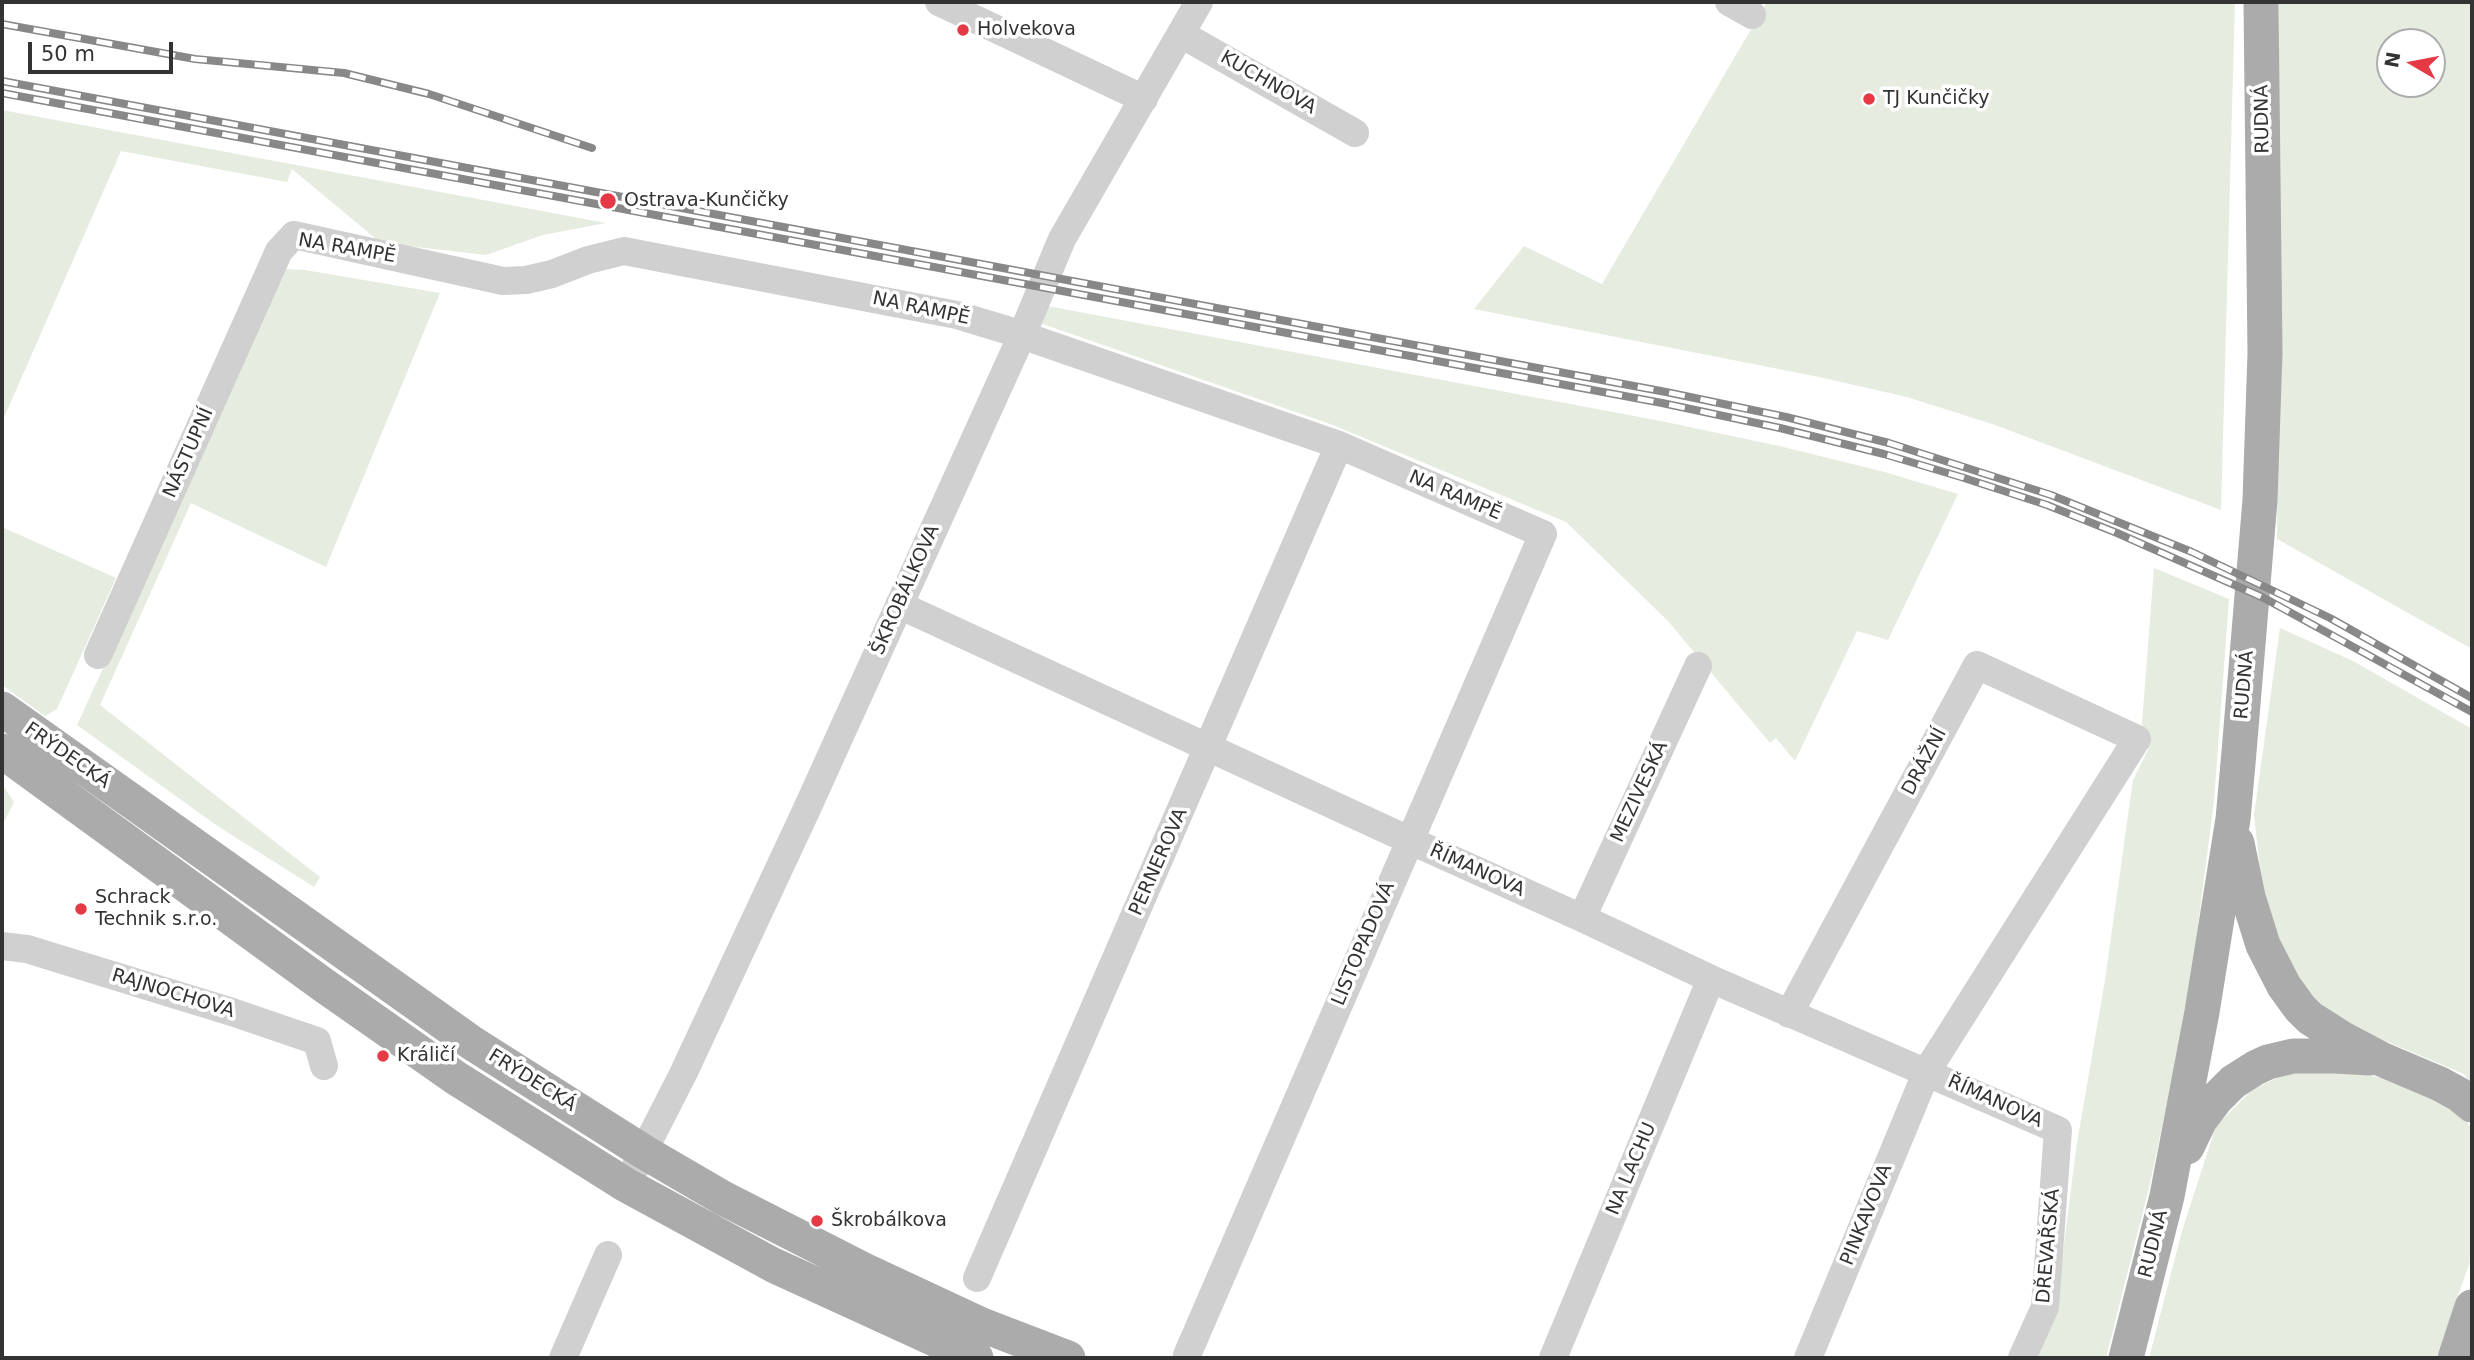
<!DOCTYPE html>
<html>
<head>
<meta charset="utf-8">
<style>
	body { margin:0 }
	#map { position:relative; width:2474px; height:1360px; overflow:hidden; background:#fff; font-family:"DejaVu Sans",sans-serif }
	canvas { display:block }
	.frame { position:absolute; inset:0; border:4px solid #333; pointer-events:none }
	.north { position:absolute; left:2376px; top:28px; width:70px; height:70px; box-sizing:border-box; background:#fff; border:2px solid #adadad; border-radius:50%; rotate:280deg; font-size:19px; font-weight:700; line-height:28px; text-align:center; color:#333 }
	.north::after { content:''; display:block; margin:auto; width:24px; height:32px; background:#e63946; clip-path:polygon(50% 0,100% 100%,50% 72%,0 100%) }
	.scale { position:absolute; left:28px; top:42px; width:145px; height:32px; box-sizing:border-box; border:4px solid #333; border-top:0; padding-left:9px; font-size:21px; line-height:24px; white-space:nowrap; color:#333; -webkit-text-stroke:5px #fff; paint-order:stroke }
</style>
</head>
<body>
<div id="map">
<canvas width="2474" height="1360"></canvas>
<div class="frame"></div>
<div class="north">N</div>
<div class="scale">50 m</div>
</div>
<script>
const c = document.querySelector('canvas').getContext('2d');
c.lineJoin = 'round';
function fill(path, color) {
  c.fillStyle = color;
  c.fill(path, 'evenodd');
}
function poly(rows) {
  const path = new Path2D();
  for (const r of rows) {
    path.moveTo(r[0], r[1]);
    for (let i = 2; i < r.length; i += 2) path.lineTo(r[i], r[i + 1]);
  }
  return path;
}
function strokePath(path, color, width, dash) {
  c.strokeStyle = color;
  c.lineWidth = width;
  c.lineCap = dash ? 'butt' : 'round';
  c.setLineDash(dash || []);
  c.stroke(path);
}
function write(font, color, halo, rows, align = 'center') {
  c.font = font + ' "DejaVu Sans",sans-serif';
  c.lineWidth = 7;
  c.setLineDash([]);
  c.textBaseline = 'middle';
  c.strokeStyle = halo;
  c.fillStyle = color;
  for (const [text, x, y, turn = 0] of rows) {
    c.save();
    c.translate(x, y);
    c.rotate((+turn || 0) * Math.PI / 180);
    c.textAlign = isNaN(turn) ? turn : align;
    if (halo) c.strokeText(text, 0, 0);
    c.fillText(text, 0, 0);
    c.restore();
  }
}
fill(poly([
	[1767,2,2235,2,2221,510,1995,425,1907,397,1819,377,1474,309,1524,246,1602,284],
	[2279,2,2472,2,2472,649,2277,539],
	[2390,42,2432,42,2432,84,2390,84],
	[2,110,606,223,543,235,486,255,381,243,292,169,287,182,121,151,2,422],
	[286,269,305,270,440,293,326,567,191,503,100,705,320,877,314,887,216,825,77,725],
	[1042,305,1661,421,1779,446,1881,471,1958,494,1888,640,1857,631,1795,761,1776,738,1770,743,1668,621,1566,522,1333,425,1037,322],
	[2,527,116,578,57,709,45,716,2,685],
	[2154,568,2229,599,2214,801,2188,1003,2149,1188,2106,1358,2037,1358,2056,1309,2076,1149,2105,980,2133,780,2148,750,2142,723],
	[2280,628,2353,661,2472,729,2472,1084,2464,1074,2321,1014,2291,976,2265,914,2254,815],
	[2,784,14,802,3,824,2,824],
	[2300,1068,2356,1072,2423,1088,2465,1118,2472,1130,2472,1256,2436,1358,2149,1358,2182,1231,2216,1126,2253,1089]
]), '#e6ecdf');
strokePath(poly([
	[939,2,1144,99],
	[1729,2,1752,15],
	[1181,34,1355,133],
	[899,605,1409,840,1582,918,1711,979,2058,1130,2045,1307,2022,1358],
	[98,655,279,251,294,235,503,281,526,280,552,274,588,260,624,251,957,315,1010,331,1339,445,1543,534,1187,1355],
	[1582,918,1698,666],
	[2,946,27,949,232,1012,317,1041,324,1066],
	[1789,1014,1977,665,2137,739,1927,1071,1808,1358],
	[634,1170,683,1074,805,813,1022,335,1062,239,1199,2],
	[977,1278,1339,445],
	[563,1358,608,1255],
	[1553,1358,1711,979]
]), '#d0d0d0', 28);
strokePath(poly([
	[2,709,472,1043,644,1152,723,1198,864,1270,982,1325,1068,1358],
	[2,751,322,984,456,1078,626,1185,773,1265,976,1358],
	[2237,843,2248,897,2263,945,2284,986,2300,1008,2310,1018,2343,1039,2381,1059,2440,1084,2460,1095,2472,1105],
	[2187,1147,2200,1120,2216,1099,2233,1082,2255,1068,2268,1062,2293,1056,2335,1056,2370,1058],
	[2126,1358,2167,1196,2202,1012,2233,819,2239,752,2260,500,2265,353,2261,2],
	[2455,1358,2472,1307]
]), '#ababab', 35);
const rail = poly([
	[2,24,195,59,344,73,429,94,592,148],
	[2,81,1666,392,1786,417,1889,443,2051,495,2192,552,2330,618,2472,698],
	[2,93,1662,403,1780,428,1884,454,1961,477,2047,505,2117,533,2264,598,2472,712]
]);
strokePath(rail, '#888', 8);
strokePath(rail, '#fff', 5, [16]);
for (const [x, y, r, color] of [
	[963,30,7,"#e63946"],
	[1869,99,7,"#e63946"],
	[608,201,9,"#e63946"],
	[81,909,7,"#e63946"],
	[383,1056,7,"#e63946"],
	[817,1221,7,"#e63946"]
]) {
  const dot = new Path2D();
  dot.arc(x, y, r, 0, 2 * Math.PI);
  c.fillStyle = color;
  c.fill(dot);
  strokePath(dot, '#fff', 2.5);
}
write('19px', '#333', '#fff', [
	["Holvekova",977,30],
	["TJ Kunčičky",1883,99],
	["Ostrava-Kunčičky",624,201],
	["Schrack",95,898],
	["Technik s.r.o.",95,920],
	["Králičí",397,1056],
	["Škrobálkova",831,1221]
], 'left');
write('19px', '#333', '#fff', [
	["KUCHNOVA",1268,83,30],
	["RUDNÁ",2263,119,-91],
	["NA RAMPĚ",347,249,10],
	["NA RAMPĚ",921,309,12],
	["NÁSTUPNÍ",189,453,-66],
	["NA RAMPĚ",1455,496,23],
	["ŠKROBÁLKOVA",906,590,-66],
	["RUDNÁ",2245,685,-85],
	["FRÝDECKÁ",67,756,35],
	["DRÁŽNÍ",1925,762,-62],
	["MEZIVESKÁ",1640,792,-65],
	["PERNEROVA",1159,862,-66],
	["ŘÍMANOVA",1477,871,24],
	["LISTOPADOVÁ",1364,944,-67],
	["RAJNOCHOVA",173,994,17],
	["FRÝDECKÁ",532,1081,32],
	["ŘÍMANOVA",1995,1102,24],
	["NA LACHU",1632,1169,-67],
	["PINKAVOVA",1867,1215,-68],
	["RUDNÁ",2154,1244,-76],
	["DŘEVAŘSKÁ",2049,1246,-85]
]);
</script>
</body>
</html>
